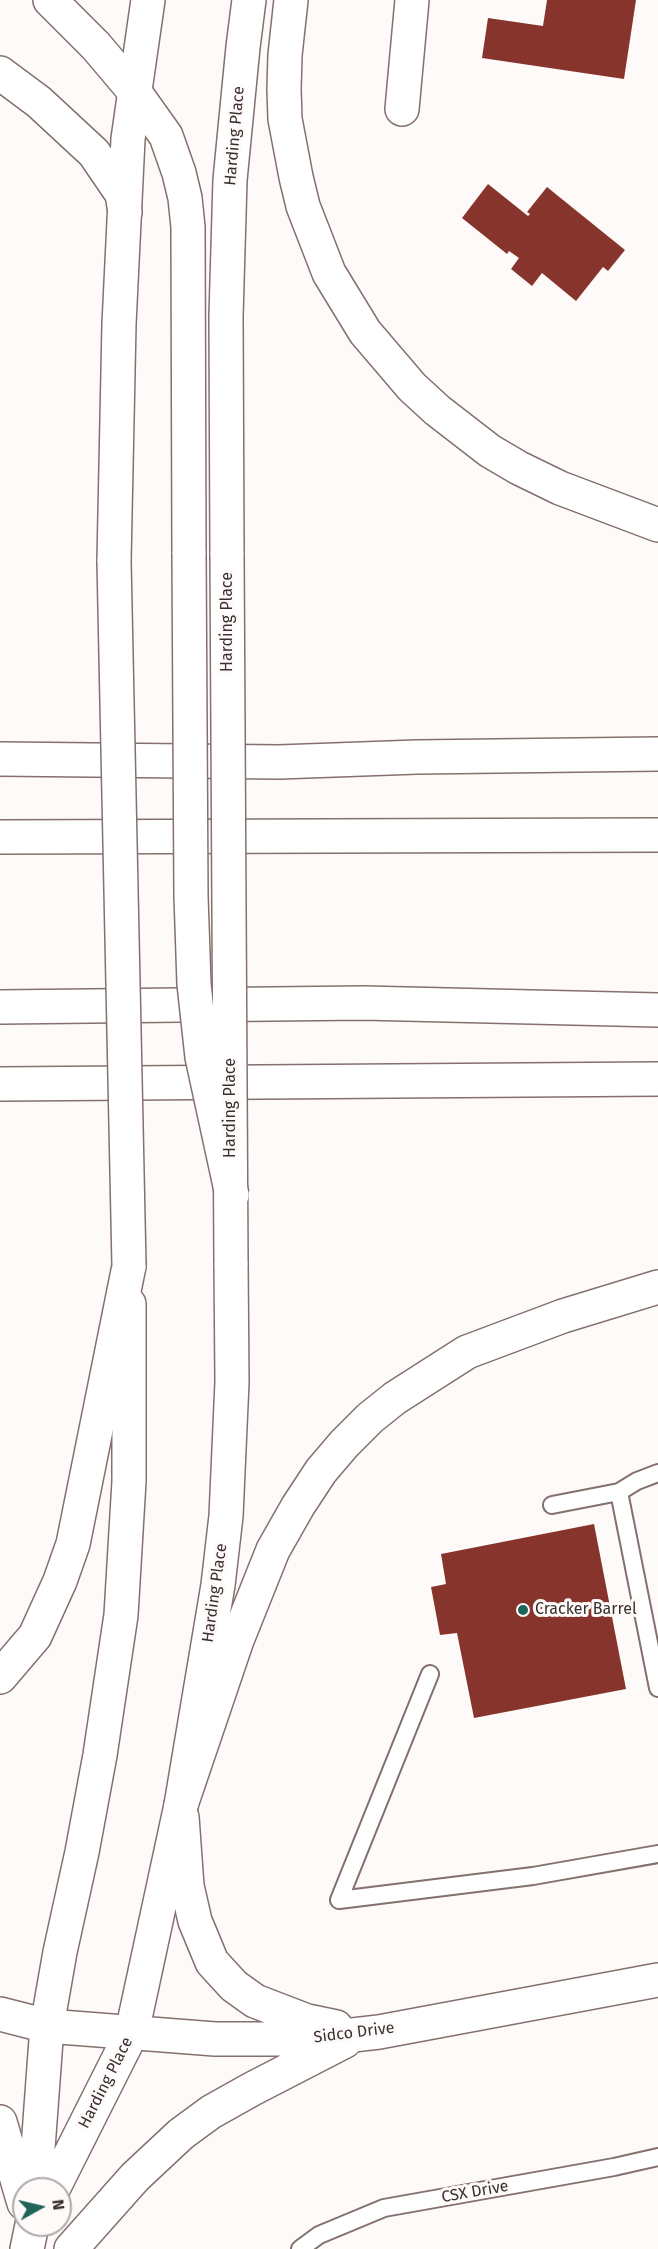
<!DOCTYPE html>
<html>
<head>
<meta charset="utf-8">
<style>
	body { margin:0 }
	#map { position:relative; width:658px; height:2249px; overflow:hidden; background:#fefaf9; font-family:"Fira Sans",sans-serif }
	canvas { display:block }
	.north { position:absolute; left:12px; top:2177px; width:60px; height:60px; box-sizing:border-box; background:#fefaf9; border:2px solid #afa9a8; border-radius:50%; rotate:82deg; font-size:16px; font-weight:700; line-height:24px; text-align:center; color:#38302e }
	.north::after { content:''; display:block; margin:auto; width:21px; height:27px; background:#1e6458; clip-path:polygon(50% 0,100% 100%,50% 72%,0 100%) }
</style>
</head>
<body>
<div id="map">
<canvas width="658" height="2249"></canvas>
<div class="north">N</div>
</div>
<script>
const c = document.querySelector('canvas').getContext('2d');
c.lineJoin = 'round';
function fill(path, color) {
  c.fillStyle = color;
  c.fill(path, 'evenodd');
}
function poly(rows) {
  const path = new Path2D();
  for (const r of rows) {
    path.moveTo(r[0], r[1]);
    for (let i = 2; i < r.length; i += 2) path.lineTo(r[i], r[i + 1]);
  }
  return path;
}
function strokePath(path, color, width, dash) {
  c.strokeStyle = color;
  c.lineWidth = width;
  c.lineCap = dash ? 'butt' : 'round';
  c.setLineDash(dash || []);
  c.stroke(path);
}
function write(font, color, halo, rows, align = 'center') {
  c.font = font + ' "Fira Sans",sans-serif';
  c.lineWidth = 6;
  c.setLineDash([]);
  c.textBaseline = 'middle';
  c.strokeStyle = halo;
  c.fillStyle = color;
  for (const [text, x, y, turn = 0] of rows) {
    c.save();
    c.translate(x, y);
    c.rotate((+turn || 0) * Math.PI / 180);
    c.textAlign = isNaN(turn) ? turn : align;
    if (halo) c.strokeText(text, 0, 0);
    c.fillText(text, 0, 0);
    c.restore();
  }
}
fill(poly([
	[547,0,636,0,624,79,482,58,488,18,543,26],
	[488,184,528,216,530,214,527,212,547,187,625,250,608,271,603,267,576,301,542,273,532,286,511,269,519,258,509,251,507,254,462,218],
	[594,1524,626,1689,474,1718,457,1633,440,1635,431,1587,446,1584,441,1554]
]), '#87352c');
const lane = poly([
	[658,1473,637,1481,619,1492,658,1688],
	[552,1505,619,1492],
	[430,1674,339,1900,533,1876,658,1854],
	[300,2249,319,2235,384,2208,614,2167,658,2157]
]);
const street = poly([
	[402,109,412,0]
]);
const secondary = poly([
	[182,1817,187,1886,195,1921,212,1962,234,1986,255,2001,307,2021,336,2027],
	[47,2026,215,2039,318,2039,379,2032,658,1980],
	[71,2249,135,2177,181,2134,211,2112,252,2089,345,2041]
]);
const primary = poly([
	[227,555,226,316,230,180,243,47,249,0],
	[114,561,119,324,128,139,148,0],
	[35,2189,47,2026,60,1952,82,1852,100,1755,121,1615,129,1481,129,1304],
	[53,2189,132,2032,181,1805,218,1585,226,1516,232,1382,231,1263],
	[27,2249,32,2225]
]);
const highway = poly([
	[50,0,96,46,134,91,166,136,179,173,185,198,188,227,189,554],
	[291,0,285,55,284,89,285,119,296,177,303,206,329,273,365,332,412,387,437,410,490,451,519,468,560,488,658,525],
	[0,73,39,102,94,153,122,194,125,212],
	[0,759,279,762,417,757,658,754],
	[0,837,658,835],
	[0,1007,363,1003,658,1010],
	[0,1084,658,1079],
	[0,1677,35,1636,60,1581,73,1544,129,1266],
	[181,1805,237,1640,273,1550,298,1506,321,1471,344,1444,370,1418,395,1398,467,1352,563,1316,658,1287],
	[0,2014,47,2026],
	[0,2122,24,2203]
]);
strokePath(lane, '#84706d', 20);
strokePath(street, '#84706d', 36);
strokePath(secondary, '#84706d', 36);
strokePath(primary, '#84706d', 36);
strokePath(highway, '#84706d', 36);
strokePath(lane, '#fff', 16);
strokePath(street, '#fff', 33);
strokePath(secondary, '#fff', 33);
strokePath(primary, '#fff', 33);
strokePath(highway, '#fff', 33);
const primaryBridge = poly([
	[227,555,231,1263],
	[114,561,129,1266]
]);
const highwayBridge = poly([
	[189,554,191,896,194,984,202,1057,232,1195]
]);
strokePath(primaryBridge, '#84706d', 36, []);
strokePath(highwayBridge, '#84706d', 36, []);
strokePath(primaryBridge, '#fff', 33);
strokePath(highwayBridge, '#fff', 33);
for (const [x, y, r, color] of [
	[523,1610,6,"#1e6458"]
]) {
  const dot = new Path2D();
  dot.arc(x, y, r, 0, 2 * Math.PI);
  c.fillStyle = color;
  c.fill(dot);
  strokePath(dot, '#fefaf9', 2);
}
write('16px', '#38302e', '#fefaf9', [
	["Harding Place",235,136,-85],
	["Harding Place",228,622,-90],
	["Harding Place",231,1108,-90],
	["Harding Place",215,1593,-82],
	["Sidco Drive",354,2033,-7],
	["Harding Place",106,2083,-63],
	["CSX Drive",475,2192,-10]
]);
write('16px', '#38302e', '#fefaf9', [
	["Cracker Barrel",535,1610]
], 'left');
</script>
</body>
</html>
